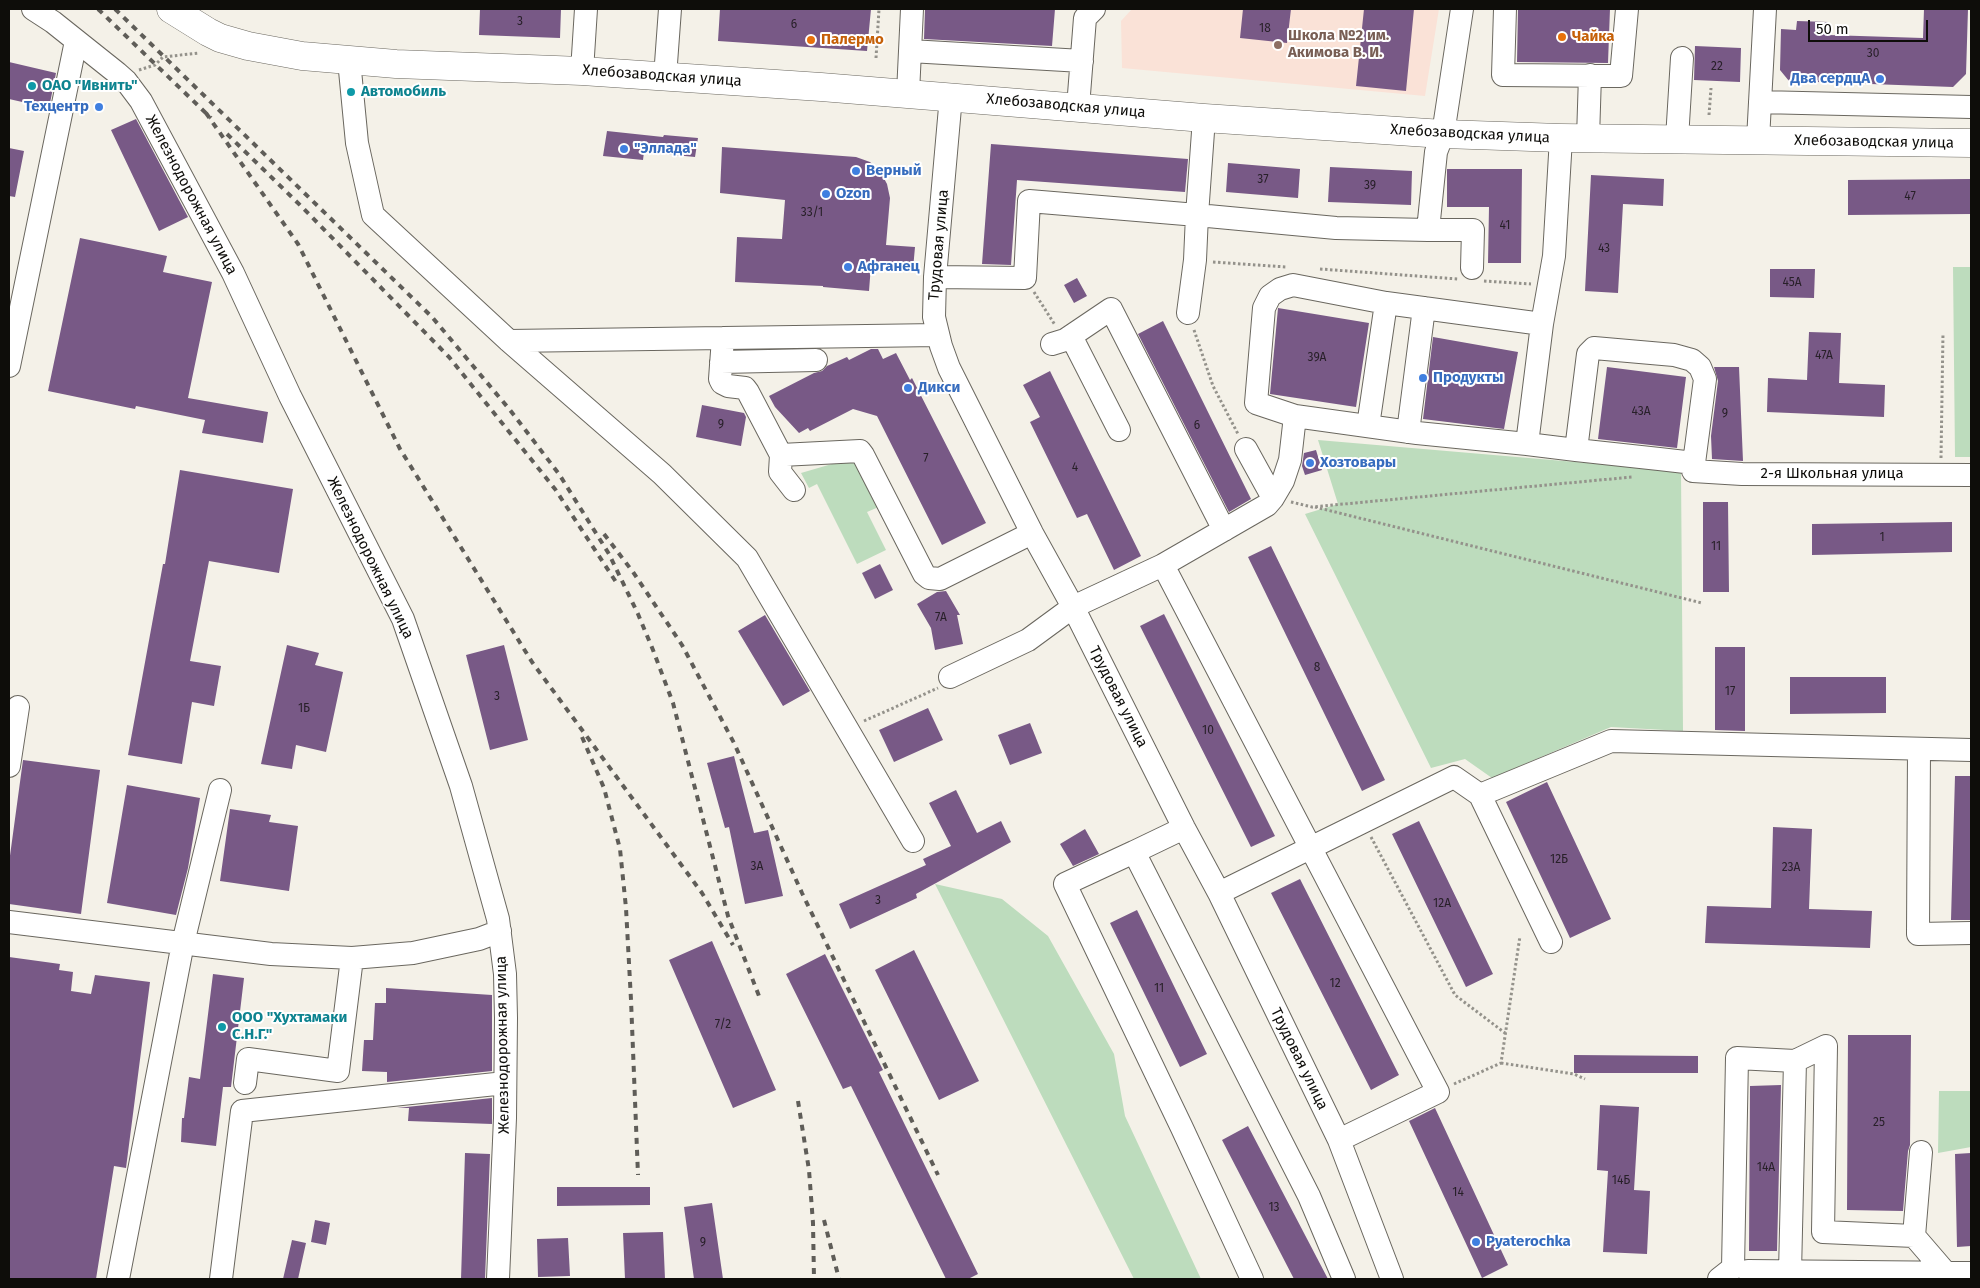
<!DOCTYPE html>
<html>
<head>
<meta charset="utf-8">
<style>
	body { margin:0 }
	#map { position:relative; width:1980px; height:1288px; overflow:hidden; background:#f4f1e8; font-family:"Fira Sans",sans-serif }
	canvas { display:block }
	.frame { position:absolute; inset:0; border:10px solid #0e0d0a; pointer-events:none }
	.scale { position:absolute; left:1808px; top:20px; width:120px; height:22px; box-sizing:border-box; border:2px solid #0e0d0a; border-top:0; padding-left:6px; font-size:15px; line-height:18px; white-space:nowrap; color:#0e0d0a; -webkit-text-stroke:4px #fff; paint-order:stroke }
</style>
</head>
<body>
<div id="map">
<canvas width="1980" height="1288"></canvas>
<div class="frame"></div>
<div class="scale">50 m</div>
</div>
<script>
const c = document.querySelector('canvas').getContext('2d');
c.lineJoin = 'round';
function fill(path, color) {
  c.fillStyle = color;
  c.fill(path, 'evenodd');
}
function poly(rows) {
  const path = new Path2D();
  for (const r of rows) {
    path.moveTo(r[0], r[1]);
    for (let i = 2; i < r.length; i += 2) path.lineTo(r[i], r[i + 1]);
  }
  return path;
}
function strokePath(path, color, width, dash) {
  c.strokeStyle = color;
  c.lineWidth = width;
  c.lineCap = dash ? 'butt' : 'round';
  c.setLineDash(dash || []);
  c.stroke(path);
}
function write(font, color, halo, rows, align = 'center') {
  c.font = font + ' "Fira Sans",sans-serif';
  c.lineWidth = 4;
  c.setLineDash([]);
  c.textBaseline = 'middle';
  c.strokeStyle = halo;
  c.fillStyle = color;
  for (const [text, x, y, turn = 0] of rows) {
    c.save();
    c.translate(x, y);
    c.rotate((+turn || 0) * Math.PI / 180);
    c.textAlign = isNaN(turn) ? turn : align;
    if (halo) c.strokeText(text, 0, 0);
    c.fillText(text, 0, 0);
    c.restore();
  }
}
fill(poly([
	[1132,9,1439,9,1425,96,1122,68,1121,21]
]), '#fae2d7');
fill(poly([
	[1953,267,1971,267,1971,457,1955,457],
	[1318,440,1681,471,1683,731,1611,727,1492,778,1465,759,1431,768,1305,514,1338,504],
	[856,457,881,506,867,512,886,550,857,564,817,484,809,488,801,473],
	[935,884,1002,899,1048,936,1114,1054,1125,1116,1201,1279,1134,1279],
	[1939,1091,1971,1091,1971,1147,1938,1153]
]), '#bddcbd');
fill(poly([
	[480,9,561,9,560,38,479,35],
	[720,9,871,9,867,51,718,41],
	[925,9,1055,9,1052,46,924,39],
	[1243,9,1291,9,1287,43,1240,38],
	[1364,9,1414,9,1406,91,1356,86],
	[1518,9,1610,9,1608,63,1517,62],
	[1924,9,1968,9,1966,74,1953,87,1789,81,1780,70,1781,29,1796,30,1797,21,1828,22,1828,35,1923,38],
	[1695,46,1741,48,1740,82,1694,80],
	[9,62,56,73,49,108,9,99],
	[136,119,188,217,159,231,111,130],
	[607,131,663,137,664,135,698,138,695,157,644,152,643,160,603,156],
	[991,144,1188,159,1185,192,1017,180,1011,265,982,264],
	[722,147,856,157,870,162,880,171,887,184,890,198,886,245,915,247,913,269,871,265,869,291,823,287,823,286,735,282,737,237,782,239,785,200,720,193],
	[9,148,24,151,15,197,9,196],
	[1228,163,1300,169,1298,198,1226,192],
	[1330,167,1412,171,1411,205,1328,202],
	[1447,169,1522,169,1521,263,1488,263,1489,207,1447,207],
	[1591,175,1664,179,1663,206,1623,204,1618,293,1585,291],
	[1971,179,1971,214,1848,215,1848,180],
	[80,238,167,256,163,272,212,282,188,398,268,412,263,443,202,433,205,420,136,406,135,409,48,391],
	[1770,269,1815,269,1814,298,1770,297],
	[1077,278,1087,296,1074,303,1064,285],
	[1278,308,1369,323,1356,407,1270,394],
	[1163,321,1251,499,1229,512,1138,334],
	[1809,332,1841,333,1839,383,1885,385,1884,417,1767,412,1768,378,1807,380],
	[1433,337,1518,352,1504,429,1423,419],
	[871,349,878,349,883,359,896,353,910,380,912,378,986,523,942,545,877,416,853,409,810,431,808,428,799,433,775,407,769,396,814,373,822,371,827,366,847,357,849,360],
	[1607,367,1686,377,1677,448,1598,439],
	[1714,367,1739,367,1743,461,1712,459,1711,436,1718,381],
	[1050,371,1141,556,1114,570,1087,514,1077,518,1030,422,1040,417,1023,385],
	[702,405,744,413,746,417,741,446,696,437],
	[1316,450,1322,470,1305,475,1302,466,1304,453],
	[180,470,293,489,279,573,209,561,190,661,221,666,214,706,192,702,182,764,128,755,163,564,165,564],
	[1703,502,1728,502,1729,592,1703,592],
	[1952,522,1952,552,1812,555,1812,524],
	[1271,546,1385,780,1362,791,1248,557],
	[880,564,893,590,875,599,862,573],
	[946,591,960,615,957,615,963,644,935,650,931,628,917,604,937,592],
	[1164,614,1275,836,1251,847,1140,626],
	[765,615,810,691,783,706,738,631],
	[287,645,319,653,315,665,343,672,326,752,296,745,292,769,261,764],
	[504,645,528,740,490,750,466,655],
	[1715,647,1745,647,1745,731,1715,730],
	[1790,677,1886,677,1886,713,1790,714],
	[928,708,943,740,894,762,879,730],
	[1030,723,1042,753,1010,765,998,735],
	[734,756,754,833,768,830,783,896,745,904,729,827,725,828,707,763],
	[23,760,100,770,81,914,9,904,9,863],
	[1955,776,1971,776,1971,920,1951,920],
	[1547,782,1611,919,1570,938,1506,802],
	[127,785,200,798,188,868,176,915,107,903],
	[956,790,977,833,1001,821,1011,842,916,894,917,898,850,929,839,904,926,865,923,859,951,846,929,803],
	[230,809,271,815,269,822,298,826,289,891,220,881],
	[1419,821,1493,974,1466,987,1392,834],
	[1773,827,1812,829,1809,909,1872,911,1870,948,1705,943,1707,906,1771,908],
	[1085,829,1099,854,1073,866,1060,844],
	[1300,879,1399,1075,1371,1090,1271,893],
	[1137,910,1207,1054,1180,1067,1110,923],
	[712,941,776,1090,733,1108,669,960],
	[914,950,979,1081,939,1100,875,970],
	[825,954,883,1070,879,1072,978,1274,968,1279,946,1279,851,1086,843,1089,786,974],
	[9,957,60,964,59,970,73,972,71,991,91,994,95,975,150,982,126,1168,114,1166,96,1279,9,1279],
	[213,974,244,978,231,1087,223,1087,216,1146,181,1142,182,1118,184,1118,189,1077,200,1079],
	[386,988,492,995,492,1071,387,1082,387,1072,362,1071,364,1040,373,1040,375,1003,386,1003],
	[1848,1035,1911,1035,1910,1145,1908,1151,1903,1211,1847,1210],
	[1574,1055,1698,1056,1698,1073,1574,1073],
	[1781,1085,1777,1251,1749,1251,1750,1086],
	[492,1098,492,1124,408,1121,409,1108,397,1108],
	[1600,1105,1639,1107,1634,1190,1650,1191,1647,1254,1603,1252,1608,1171,1597,1170],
	[1435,1108,1508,1265,1482,1278,1409,1121],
	[1248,1126,1328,1279,1294,1279,1222,1140],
	[465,1153,490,1154,485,1279,461,1279],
	[1971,1153,1971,1246,1957,1247,1955,1154],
	[557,1187,650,1187,650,1205,557,1206],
	[712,1203,723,1279,694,1279,684,1207],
	[315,1220,330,1223,326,1245,311,1242],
	[663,1232,665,1279,625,1279,623,1233],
	[568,1238,570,1276,538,1277,537,1239],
	[292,1240,306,1243,298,1279,283,1279]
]), '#785986');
const minor = poly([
	[33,9,53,22,117,73,126,81,141,101,233,273,290,396,403,619,461,786,498,919,505,974,506,1018,505,1118,498,1279],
	[1505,9,1503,75,1621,76,1627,9],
	[910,51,1082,61],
	[349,60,357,143,373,215,509,341,662,474,747,558,913,841],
	[582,71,586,9],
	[665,77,670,9],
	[908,93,912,9],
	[951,96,935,277,934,317,941,346,949,368,1032,533,1073,607,1184,828,1219,893,1339,1140,1392,1279],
	[1760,102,1971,107],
	[1078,107,1085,18,1094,9],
	[1588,138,1590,75],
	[1677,139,1682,58],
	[1758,140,1765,9],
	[1428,230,1473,230,1472,268],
	[935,277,1025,278,1029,201,1197,215,1204,118],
	[1386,303,1542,324],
	[1188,313,1195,260,1197,215,1336,228,1428,230,1436,152,1443,134,1462,9],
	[1071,336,1119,430],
	[723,338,720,379,722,383,728,386,745,388,748,392,781,455,860,451,863,455,924,574,929,578,940,579,1032,533],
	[509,341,938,335],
	[1052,344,1065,340,1111,309,1224,530],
	[721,362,816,360],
	[9,366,76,41],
	[1368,426,1386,303,1293,285,1280,289,1270,296,1264,308,1256,403,1295,416,1417,433,1527,444,1542,324,1554,256,1561,138],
	[1408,432,1424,308],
	[1527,444,1576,450,1659,459,1694,463,1705,379,1700,367,1692,360,1674,355,1594,348,1588,354,1576,450],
	[1246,449,1273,498],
	[781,455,780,472,794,490],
	[1693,471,1742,474,1971,475],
	[1163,565,1438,1092,1339,1140],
	[950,677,1028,640,1073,607,1163,565,1267,505,1273,498,1283,481,1290,460,1295,416],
	[1919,749,1918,934,1971,933],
	[9,766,18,707],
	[1480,795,1611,741,1971,750],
	[1184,828,1134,852,1309,1196,1344,1279],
	[1134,852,1065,884,1182,1128,1252,1279],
	[1219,893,1454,777,1480,795,1551,942],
	[9,922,271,954,352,958,413,953,479,939,500,931],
	[245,1083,248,1059,338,1071,352,958],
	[1914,1236,1921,1152],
	[1748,1271,1971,1273],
	[1790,1272,1795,1061,1826,1046,1823,1232,1914,1236,1945,1272,1945,1279],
	[118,1279,183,943,220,790],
	[221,1279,242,1111,505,1083],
	[1719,1279,1733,1268,1737,1058,1795,1061]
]);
const major = poly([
	[171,9,208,32,220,38,248,46,302,56,396,64,582,71,821,87,1204,118,1443,134,1561,138,1971,143]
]);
strokePath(minor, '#6a675f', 24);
strokePath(major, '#6a675f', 29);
strokePath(poly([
	[876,58,879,9],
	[139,70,155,65,163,57,199,53],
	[1709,115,1711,88],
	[1213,262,1286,267],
	[1320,269,1458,279],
	[1484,281,1531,284],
	[1034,292,1055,325],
	[1194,330,1213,386,1238,434],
	[1941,458,1943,333],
	[1291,502,1312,507,1632,477],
	[1315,507,1702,603],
	[864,721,938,688],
	[1371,837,1455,995,1505,1033],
	[1501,1063,1574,1074,1585,1079],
	[1454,1084,1501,1063,1520,936]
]), '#94928b', 3, [2.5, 2.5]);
strokePath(minor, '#fff', 22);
strokePath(major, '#fff', 28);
strokePath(poly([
	[98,9,211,118],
	[115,9,432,317,510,410,559,474,609,554,638,614,653,650,673,703,728,916,759,996],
	[206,113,298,244,400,449,532,662,702,893,733,945],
	[227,134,301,206,449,357,555,489,616,582],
	[604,534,633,572,682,645,734,743,802,893,938,1175],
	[582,737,604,788,620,849,626,908,631,1000,638,1175],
	[798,1101,809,1170,813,1223,814,1279],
	[824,1220,839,1279]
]), '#5f5d58', 4, [6, 6]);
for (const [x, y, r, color] of [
	[1562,37,5,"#e8710a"],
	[811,40,5,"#e8710a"],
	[1278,45,5,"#8d6e63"],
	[1880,79,5,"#3f7fe0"],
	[32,86,5,"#0f9aa8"],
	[351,92,5,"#0f9aa8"],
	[99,107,5,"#3f7fe0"],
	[624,149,5,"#3f7fe0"],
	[856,171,5,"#3f7fe0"],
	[826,194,5,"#3f7fe0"],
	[848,267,5,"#3f7fe0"],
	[1423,378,5,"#3f7fe0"],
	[908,388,5,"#3f7fe0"],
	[1310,463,5,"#3f7fe0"],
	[222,1027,5,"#0f9aa8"],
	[1476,1242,5,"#3f7fe0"]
]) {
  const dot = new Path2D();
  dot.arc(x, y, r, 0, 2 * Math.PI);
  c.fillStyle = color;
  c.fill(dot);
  strokePath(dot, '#fff', 2);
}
write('12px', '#282029', null, [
	["3",520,22],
	["6",794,25],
	["18",1265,29],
	["30",1873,54],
	["22",1717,67],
	["37",1263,180],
	["39",1370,186],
	["47",1910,197],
	["33/1",812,213],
	["41",1505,226],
	["43",1604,249],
	["45А",1792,283],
	["47А",1824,356],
	["39А",1317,358],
	["43А",1641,412],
	["9",1725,414],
	["9",721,425],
	["6",1197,426],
	["7",926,459],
	["4",1075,468],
	["1",1882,538],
	["11",1716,547],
	["7А",941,618],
	["8",1317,668],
	["17",1730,692],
	["3",497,697],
	["1Б",304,709],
	["10",1208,731],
	["12Б",1559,860],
	["3А",757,867],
	["23А",1791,868],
	["3",878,901],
	["12А",1442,904],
	["12",1335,984],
	["11",1159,989],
	["7/2",723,1025],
	["25",1879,1123],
	["14А",1766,1168],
	["14Б",1621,1181],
	["14",1458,1193],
	["13",1274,1208],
	["9",703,1243]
]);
write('bold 15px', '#785e54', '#fff', [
	["Школа №2 им.",1288,36],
	["Акимова В. И.",1288,53]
], 'left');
write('bold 15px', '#c56008', '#fff', [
	["Чайка",1572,37],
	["Палермо",821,40]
], 'left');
write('15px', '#0e0d0a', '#fff', [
	["Хлебозаводская улица",662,76,4],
	["Хлебозаводская улица",1066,106,5],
	["Хлебозаводская улица",1470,134,3],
	["Хлебозаводская улица",1874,142,1],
	["Железнодорожная улица",191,195,62],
	["Трудовая улица",939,245,-85],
	["2-я Школьная улица",1832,474],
	["Железнодорожная улица",370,558,64],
	["Трудовая улица",1118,697,63],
	["Железнодорожная улица",503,1045,-91],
	["Трудовая улица",1299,1059,64]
]);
write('bold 15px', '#366cbe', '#fff', [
	["Два сердцА",1870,79,"right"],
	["Техцентр",89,107,"right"],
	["\"Эллада\"",634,149],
	["Верный",866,171],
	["Ozon",836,194],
	["Афганец",858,267],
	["Продукты",1433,378],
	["Дикси",918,388],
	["Хозтовары",1320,463],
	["Pyaterochka",1486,1242]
], 'left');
write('bold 15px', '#0d838f', '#fff', [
	["ОАО \"Ивнить\"",42,86],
	["Автомобиль",361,92],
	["ООО \"Хухтамаки",232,1018],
	["С.Н.Г.\"",232,1035]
], 'left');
</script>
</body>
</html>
